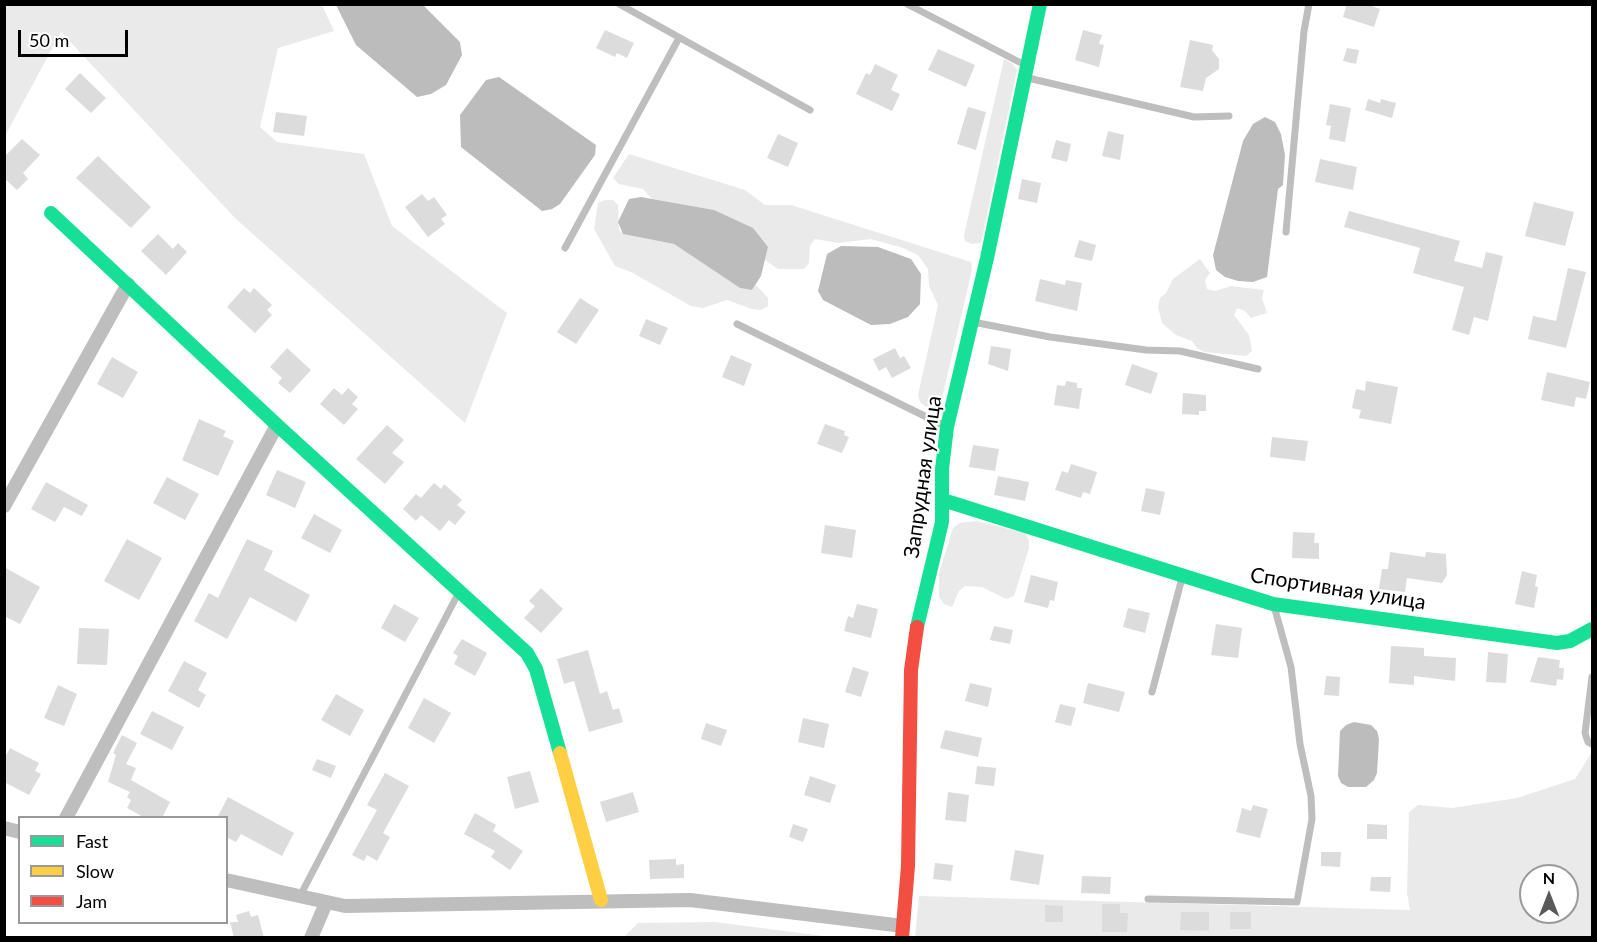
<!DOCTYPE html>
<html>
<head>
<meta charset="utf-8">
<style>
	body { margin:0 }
	#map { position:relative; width:1597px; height:942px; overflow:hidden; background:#fff; font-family:Lato,sans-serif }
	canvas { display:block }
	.frame { position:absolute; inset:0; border:6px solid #000; pointer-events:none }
	.legend { position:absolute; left:18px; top:816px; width:210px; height:108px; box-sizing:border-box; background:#fff; border:2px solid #999; margin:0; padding:8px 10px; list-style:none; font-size:18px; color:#000 }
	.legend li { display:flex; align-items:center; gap:12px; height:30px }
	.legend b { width:30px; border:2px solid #999 }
	.north { position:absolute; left:1519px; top:864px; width:60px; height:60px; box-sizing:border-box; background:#fff; border:2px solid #999; border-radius:50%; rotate:0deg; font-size:16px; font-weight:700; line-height:24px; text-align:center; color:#000 }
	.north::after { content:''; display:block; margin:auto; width:21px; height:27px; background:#595959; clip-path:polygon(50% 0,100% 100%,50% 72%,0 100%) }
	.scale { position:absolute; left:18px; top:30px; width:110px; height:27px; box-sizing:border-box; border:3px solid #000; border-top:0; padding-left:8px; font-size:18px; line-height:21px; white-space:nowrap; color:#000; -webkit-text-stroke:4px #fff; paint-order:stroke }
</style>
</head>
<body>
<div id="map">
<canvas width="1597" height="942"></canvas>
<div class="frame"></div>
<ul class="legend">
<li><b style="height:8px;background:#16e098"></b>Fast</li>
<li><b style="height:8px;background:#ffcf43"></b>Slow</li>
<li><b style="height:8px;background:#f24e42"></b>Jam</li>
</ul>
<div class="north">N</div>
<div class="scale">50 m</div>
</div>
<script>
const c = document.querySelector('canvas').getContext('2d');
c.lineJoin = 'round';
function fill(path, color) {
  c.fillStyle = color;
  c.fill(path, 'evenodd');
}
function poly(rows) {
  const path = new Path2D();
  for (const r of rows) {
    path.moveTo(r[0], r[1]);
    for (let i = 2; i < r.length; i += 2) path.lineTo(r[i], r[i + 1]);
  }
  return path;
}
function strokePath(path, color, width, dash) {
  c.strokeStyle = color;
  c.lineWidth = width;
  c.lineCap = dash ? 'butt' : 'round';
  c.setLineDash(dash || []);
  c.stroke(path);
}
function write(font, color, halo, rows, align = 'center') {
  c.font = font + ' Lato,sans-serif';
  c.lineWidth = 4.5;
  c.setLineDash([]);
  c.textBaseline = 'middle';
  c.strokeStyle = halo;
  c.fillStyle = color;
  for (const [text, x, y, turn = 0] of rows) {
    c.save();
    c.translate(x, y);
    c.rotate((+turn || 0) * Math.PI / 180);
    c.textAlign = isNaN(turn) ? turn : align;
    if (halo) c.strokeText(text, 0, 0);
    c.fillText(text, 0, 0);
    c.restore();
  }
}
fill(poly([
	[5,4,322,5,334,31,278,48,260,127,277,142,364,154,392,226,507,313,465,423,236,219,61,32,5,136],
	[1004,59,1012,63,1017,70,981,243,972,244,965,241,964,235],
	[629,154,745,190,765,205,791,205,971,262,972,270,941,402,934,408,926,407,920,402,918,395,938,305,929,286,928,269,918,255,903,248,871,239,838,243,815,239,810,246,809,263,804,269,778,269,765,260,768,247,714,210,652,199,643,189,619,184,613,178],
	[605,200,613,200,618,205,619,230,623,234,674,244,740,288,752,290,756,285,768,298,768,306,761,310,752,309,727,300,703,308,691,306,631,272,615,266,594,229,598,203],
	[1200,259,1210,273,1205,280,1207,289,1215,291,1231,286,1264,290,1262,298,1267,313,1251,318,1245,311,1237,308,1234,315,1249,335,1252,351,1246,356,1204,352,1197,348,1192,341,1176,335,1162,323,1158,307,1160,298,1166,293,1173,279],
	[976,521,1025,533,1029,540,1029,548,1014,596,1006,599,982,587,965,586,959,591,952,607,944,604,939,597,939,573,953,528,960,523],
	[1592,752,1592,937,915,938,919,896,1410,910,1407,893,1409,812,1418,805,1452,808,1517,798,1575,779],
	[1531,876,1567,876,1567,912,1531,912],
	[715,922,831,937,624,937,638,923]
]), '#eaeaea');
fill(poly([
	[336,5,423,5,460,42,462,55,446,85,431,94,417,97,356,45],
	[499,77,596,145,595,155,560,204,552,209,542,211,461,147,460,115,486,80],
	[1265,117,1275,122,1281,134,1285,155,1283,185,1278,189,1267,277,1253,282,1238,281,1225,277,1216,270,1213,255,1243,141,1253,124],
	[641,197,714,210,753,228,768,247,761,276,752,290,740,288,674,244,623,234,618,222,629,199],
	[841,246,878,247,911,259,921,274,920,304,908,317,890,324,871,325,823,300,818,291,827,254],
	[1354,722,1371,725,1377,731,1379,739,1377,773,1374,780,1366,787,1348,787,1341,783,1338,776,1340,731,1346,725]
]), '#bcbcbc');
fill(poly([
	[1347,4,1366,4,1380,9,1374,27,1343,17],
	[605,30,634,43,627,58,617,53,615,57,596,48],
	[1083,30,1102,35,1099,44,1104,45,1099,67,1075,60],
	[1190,40,1213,45,1212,50,1219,59,1219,69,1206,78,1203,91,1180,87],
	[1347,48,1359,50,1356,64,1343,61],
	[938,49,975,65,966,87,928,70],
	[875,64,898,75,891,90,900,94,892,111,856,94,866,73,870,75],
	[80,73,106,98,91,113,65,89],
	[1368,99,1380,103,1381,99,1396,103,1392,118,1365,110],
	[1330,104,1351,108,1345,142,1329,139,1331,126,1326,125],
	[968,107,986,112,976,150,957,144],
	[276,112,307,116,304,136,273,132],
	[1108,131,1124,135,1120,160,1102,156],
	[778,134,798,143,788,167,767,158],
	[22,139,40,155,23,173,28,179,17,190,4,178,4,157],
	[1056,140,1071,144,1067,162,1051,158],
	[98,156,151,207,131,228,76,178],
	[1320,159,1357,167,1353,190,1315,182],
	[1022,179,1041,183,1037,203,1018,199],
	[422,194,428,201,434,197,447,215,441,219,445,224,428,237,405,207],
	[1534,202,1574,212,1565,246,1525,236],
	[1349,211,1460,241,1454,261,1482,268,1486,252,1503,256,1488,321,1474,317,1469,335,1452,330,1464,287,1413,273,1420,248,1344,227],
	[158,234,173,249,178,243,187,252,166,275,141,251],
	[1079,240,1096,245,1092,261,1074,257],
	[1568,268,1586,272,1566,348,1528,339,1533,316,1556,321],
	[1040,279,1065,285,1066,280,1082,283,1077,311,1035,301],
	[244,288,250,293,254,288,272,305,267,310,272,315,255,333,227,307],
	[580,298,599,310,576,344,557,332],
	[646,319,668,328,660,345,639,336],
	[991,346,1011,349,1008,371,988,364],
	[287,348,311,370,290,393,278,383,282,378,270,367],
	[895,348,900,358,904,356,911,368,892,378,886,367,879,371,873,359],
	[731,355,752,364,744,386,722,377],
	[112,357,138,372,123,398,97,384],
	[1132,364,1158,373,1151,394,1125,385],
	[1547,372,1590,382,1586,399,1576,397,1574,407,1541,400],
	[1066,381,1077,383,1077,388,1082,388,1079,409,1054,405,1057,385,1065,386],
	[1366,381,1398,387,1391,424,1359,418,1361,410,1352,408,1356,389,1365,391],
	[334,388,342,395,348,388,358,397,352,404,358,409,344,425,320,404],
	[1183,393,1206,395,1206,411,1199,411,1199,415,1182,414],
	[199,419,226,431,223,436,234,441,218,476,182,460],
	[825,424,845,431,844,435,849,437,842,453,817,444],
	[387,425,404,440,392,453,404,462,385,484,356,459],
	[1272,437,1308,441,1305,461,1270,457],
	[973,445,999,449,995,471,969,467],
	[1071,464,1097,472,1090,494,1083,492,1081,498,1055,490,1062,471,1068,473],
	[277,470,306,482,295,508,266,495],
	[998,476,1029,482,1025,501,994,495],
	[167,477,199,494,185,520,153,503],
	[46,482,88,505,82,516,64,507,55,522,31,509],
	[434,483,441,489,444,484,462,500,457,505,466,512,455,525,449,520,440,531,421,515,416,521,403,509,416,494,421,498],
	[1146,488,1165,492,1160,515,1141,511],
	[314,514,342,530,330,553,301,538],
	[825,525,856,530,852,558,821,553],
	[1293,532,1315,533,1314,543,1319,543,1319,559,1292,558],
	[127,539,162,558,139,600,104,581],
	[247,539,273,551,264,570,310,595,296,622,250,597,227,639,194,621,209,593,218,598],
	[1390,552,1425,557,1426,552,1446,554,1447,575,1442,583,1407,578,1405,592,1379,589,1382,569,1388,569],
	[4,567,40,587,20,624,4,616],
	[1522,571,1537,575,1535,586,1538,587,1534,608,1515,604],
	[1031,575,1058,582,1054,601,1050,600,1048,608,1024,602],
	[541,588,563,609,541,633,524,618,535,606,529,601],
	[394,604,419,618,405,642,381,628],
	[857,604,878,609,871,638,844,631,848,616,853,618],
	[1128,608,1150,613,1145,633,1123,627],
	[1216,624,1242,628,1238,658,1211,655],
	[994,626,1013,630,1010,644,990,640],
	[79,628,109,629,107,665,77,664],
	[462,639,487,653,475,676,454,664,458,656,453,653],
	[1391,646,1424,648,1424,656,1456,658,1455,681,1414,676,1414,685,1389,683],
	[588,650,600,694,607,691,613,710,619,708,623,722,589,732,574,681,564,684,557,659],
	[1488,652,1508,654,1506,683,1486,682],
	[1538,657,1560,660,1559,668,1564,668,1563,680,1557,679,1556,686,1530,682],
	[184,661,207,673,198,690,206,695,199,708,168,691],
	[853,667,869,672,861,697,845,692],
	[1326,676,1340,677,1339,696,1324,695],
	[970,683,992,688,988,707,965,701],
	[1088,683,1125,692,1119,712,1083,703],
	[58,685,77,694,64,726,44,718],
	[336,694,364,710,350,736,321,720],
	[424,698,451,713,434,743,408,728],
	[1060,704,1076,708,1071,726,1055,722],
	[152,711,184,727,172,750,140,734],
	[803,718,829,724,824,748,798,742],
	[706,723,727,730,721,746,701,739],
	[945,730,982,738,978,757,940,748],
	[122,735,137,743,126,764,136,768,131,780,170,802,162,818,145,818,127,808,131,800,127,797,130,792,108,782,116,755,113,753],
	[10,748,39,763,35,771,41,774,29,795,4,782,4,759],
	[317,759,336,766,331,778,312,770],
	[977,766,996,768,994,786,975,784],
	[530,771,539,802,515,809,507,777],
	[385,773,409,786,383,833,390,837,377,861,367,855,364,861,352,855,377,810,367,805],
	[810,776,836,785,830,803,804,795],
	[633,792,639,812,606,822,600,802],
	[948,792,969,795,966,822,945,820],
	[228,797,294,833,282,856,241,834,236,842,226,837,226,818,217,818],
	[1253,805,1268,809,1260,838,1236,832,1242,808,1251,811],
	[475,813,496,825,493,831,523,851,510,870,491,857,495,851,464,834],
	[793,824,808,829,803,842,789,837],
	[1367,824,1387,825,1387,839,1367,839],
	[1015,850,1044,855,1039,885,1010,880],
	[1321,852,1341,852,1340,867,1321,866],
	[676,859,676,865,684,864,684,878,650,879,649,860],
	[935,863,953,865,951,881,933,879],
	[1082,876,1111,877,1110,894,1081,893],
	[1371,877,1391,877,1390,892,1370,891],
	[1102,904,1120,904,1120,913,1128,913,1127,932,1102,932],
	[1045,905,1063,906,1063,922,1045,922],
	[249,911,251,917,258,915,264,938,234,938,230,922,238,922,236,915],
	[1181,912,1209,912,1209,931,1180,930],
	[1230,912,1251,912,1251,929,1230,929]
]), '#dcdcdc');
strokePath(poly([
	[619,4,810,110],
	[907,4,1025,65],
	[1028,78,1194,117,1229,116],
	[1286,232,1304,31,1309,4],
	[565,248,679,38],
	[973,322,1050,337,1146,350,1180,351,1258,369],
	[737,324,945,426],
	[1592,677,1585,733,1588,742,1592,744],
	[1152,692,1182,578],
	[300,896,459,592],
	[1148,899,1297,902,1312,819,1311,796,1300,744,1291,667,1274,606]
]), '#bebebe', 7);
strokePath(poly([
	[4,506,128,284],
	[66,818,277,425],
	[4,828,20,832],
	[226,880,345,906,690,900,903,926],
	[311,938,326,903]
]), '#bebebe', 14);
strokePath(poly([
	[51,213,277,425,527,653,536,669,560,753],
	[943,500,1273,604,1557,643,1570,641,1592,629],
	[917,627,942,522,942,469,947,427,987,258,1040,4]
]), '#16e098', 14);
strokePath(poly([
	[560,753,601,900]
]), '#ffcf43', 14);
strokePath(poly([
	[902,938,908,866,911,670,917,627]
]), '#f24e42', 14);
write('21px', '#000', '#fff', [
	["Запрудная улица",923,477,-82],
	["Спортивная улица",1338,589,9]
]);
</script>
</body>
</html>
